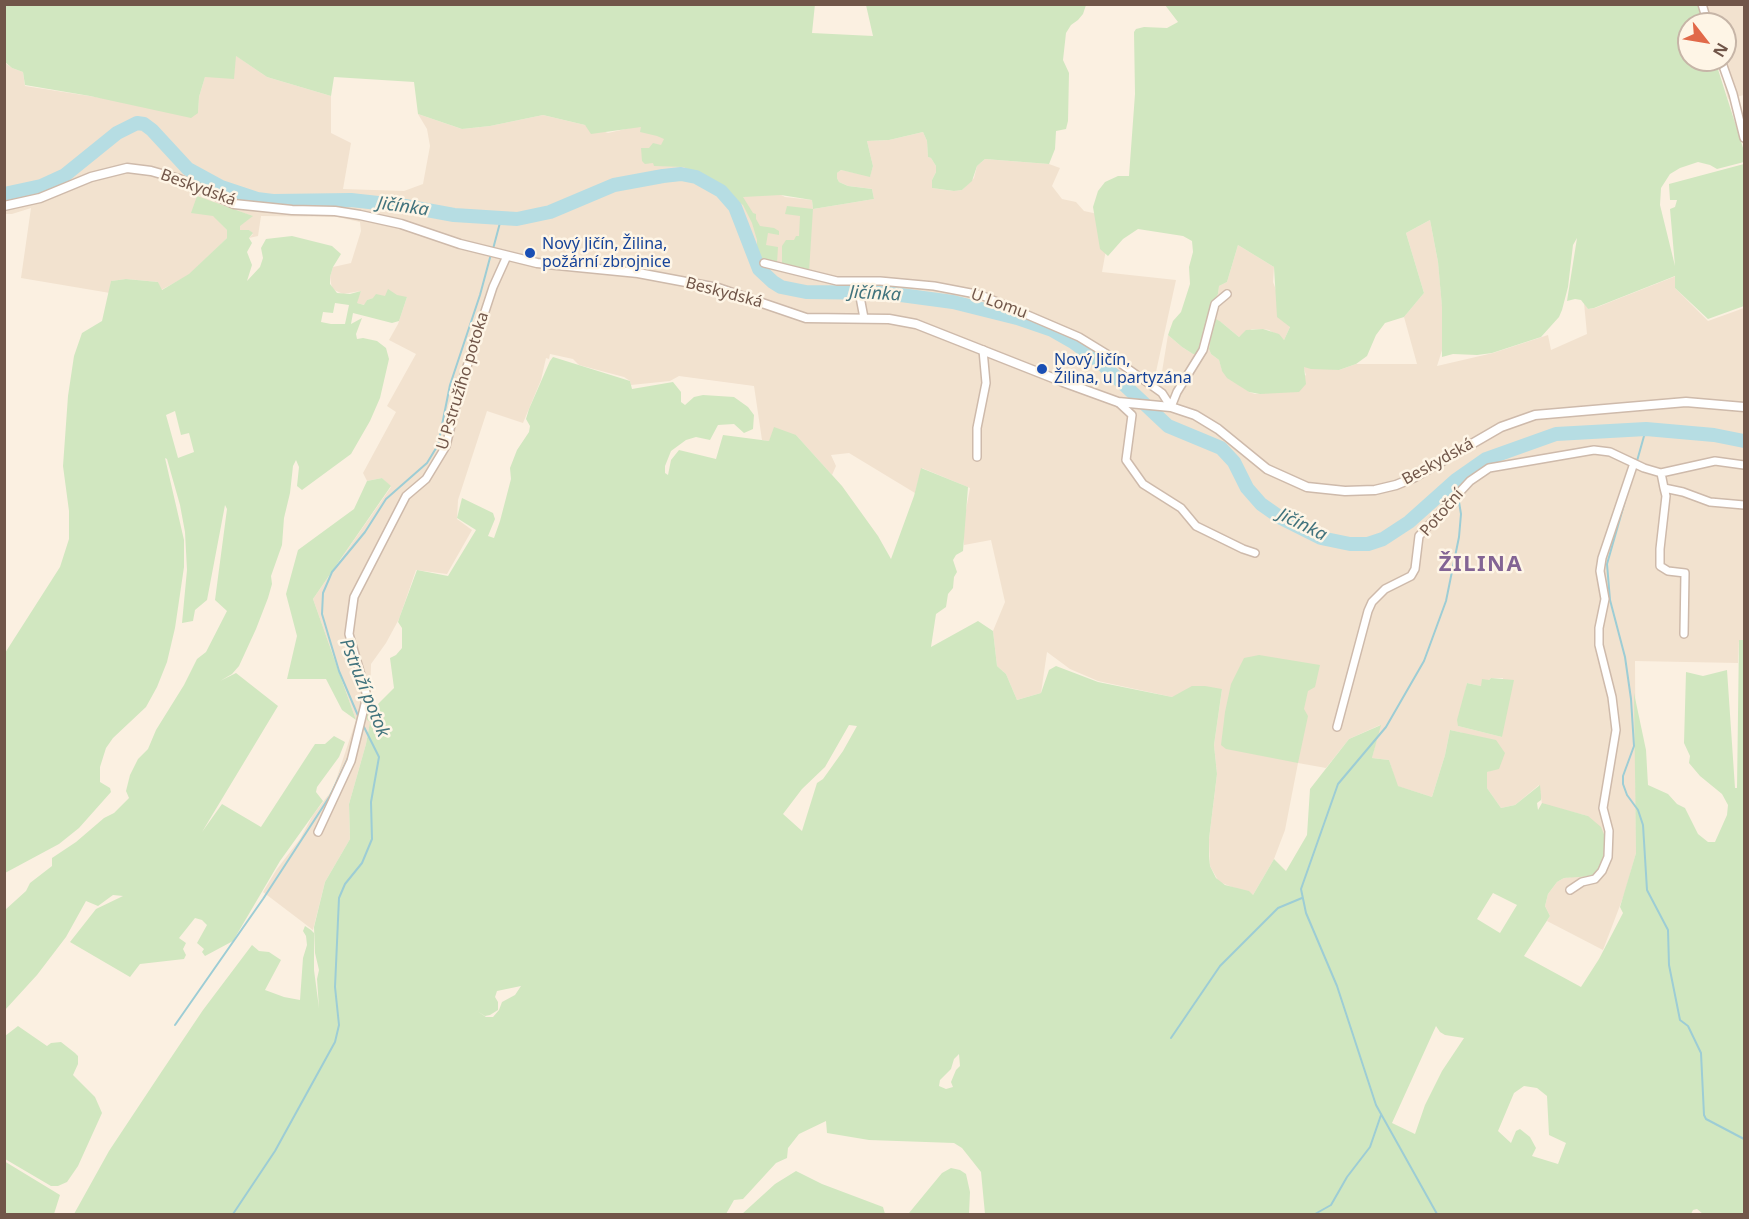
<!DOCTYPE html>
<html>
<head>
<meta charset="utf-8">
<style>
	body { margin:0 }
	#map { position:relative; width:1749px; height:1219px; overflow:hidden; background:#fbf0e1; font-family:"Noto Sans",sans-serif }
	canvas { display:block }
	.frame { position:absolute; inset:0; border:6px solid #715649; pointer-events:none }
	.north { position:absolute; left:1677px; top:12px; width:60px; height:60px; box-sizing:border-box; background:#fef5e6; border:2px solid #c6b5a7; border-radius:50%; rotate:121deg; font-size:16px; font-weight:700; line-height:24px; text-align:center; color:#715649 }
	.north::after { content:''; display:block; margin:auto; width:21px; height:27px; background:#e16949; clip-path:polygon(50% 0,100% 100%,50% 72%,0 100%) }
</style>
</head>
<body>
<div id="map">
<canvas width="1749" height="1219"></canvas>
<div class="frame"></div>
<div class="north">N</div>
</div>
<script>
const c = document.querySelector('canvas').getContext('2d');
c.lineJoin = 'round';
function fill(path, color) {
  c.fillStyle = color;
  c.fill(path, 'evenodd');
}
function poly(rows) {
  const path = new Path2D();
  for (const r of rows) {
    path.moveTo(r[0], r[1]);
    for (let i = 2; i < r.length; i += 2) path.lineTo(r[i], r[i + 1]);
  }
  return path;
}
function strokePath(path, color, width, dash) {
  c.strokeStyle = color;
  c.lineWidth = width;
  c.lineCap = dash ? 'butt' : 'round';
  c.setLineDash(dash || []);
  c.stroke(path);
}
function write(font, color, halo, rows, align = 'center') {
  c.font = font + ' "Noto Sans",sans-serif';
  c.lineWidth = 5;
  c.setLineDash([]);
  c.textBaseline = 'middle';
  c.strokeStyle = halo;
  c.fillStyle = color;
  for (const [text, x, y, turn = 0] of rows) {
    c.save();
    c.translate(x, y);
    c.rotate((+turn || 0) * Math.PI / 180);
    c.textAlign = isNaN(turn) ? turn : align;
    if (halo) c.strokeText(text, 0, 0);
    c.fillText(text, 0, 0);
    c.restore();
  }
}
fill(poly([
	[1702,5,1744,5,1744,95,1728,99,1718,60,1725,60,1725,24,1708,24],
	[235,55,267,77,331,96,331,133,351,143,343,189,404,191,423,184,430,146,427,129,418,114,462,129,490,126,543,115,585,125,608,133,634,127,641,127,740,173,785,197,812,200,813,209,874,199,872,189,848,186,839,182,837,178,837,173,841,170,870,176,873,166,867,141,889,140,923,132,927,141,928,157,931,158,936,166,936,172,932,180,932,188,953,191,962,190,974,178,977,166,985,159,1049,164,1060,168,1052,186,1062,199,1076,202,1084,211,1112,217,1102,272,1176,280,1154,381,1160,384,1168,335,1182,347,1193,354,1205,340,1211,304,1218,294,1219,286,1227,282,1238,245,1274,267,1273,282,1290,327,1284,340,1269,330,1263,329,1252,329,1239,337,1221,322,1211,338,1209,349,1211,354,1219,360,1222,370,1249,392,1255,394,1274,392,1306,375,1303,366,1339,370,1356,364,1417,364,1404,317,1424,293,1406,233,1430,220,1438,262,1443,316,1443,347,1437,366,1493,353,1548,335,1551,350,1587,334,1584,303,1588,309,1595,308,1676,276,1675,288,1708,321,1744,308,1744,640,1739,640,1738,663,1635,661,1636,853,1624,895,1603,950,1547,921,1550,916,1545,906,1548,894,1557,882,1564,878,1572,877,1588,816,1542,804,1539,785,1515,805,1501,808,1487,788,1487,772,1494,769,1463,733,1450,730,1445,755,1432,797,1397,786,1389,760,1372,758,1380,725,1349,739,1326,768,1298,763,1285,830,1274,859,1253,895,1219,882,1210,866,1209,839,1217,774,1214,745,1222,689,1172,697,1098,681,1070,669,1047,652,1041,693,1017,700,1006,674,997,666,993,631,1005,602,991,540,964,545,964,521,970,488,922,468,915,493,849,453,831,455,836,466,832,475,796,435,769,441,762,440,754,386,679,376,670,381,631,385,630,381,624,377,579,365,573,359,550,354,549,359,546,358,541,380,523,423,487,411,458,500,457,519,472,530,447,574,416,570,399,619,386,643,371,664,370,713,367,719,370,722,366,744,349,804,350,839,325,882,313,930,263,892,277,869,300,839,313,815,333,789,356,720,313,599,391,487,382,478,367,481,363,473,396,412,387,406,416,354,389,340,398,324,407,297,373,298,367,300,365,305,356,303,361,291,343,294,332,289,330,277,333,267,351,263,361,231,360,222,337,217,261,216,258,236,249,238,253,234,249,230,240,230,240,225,252,216,233,209,213,215,227,230,227,238,189,275,161,290,158,282,126,279,111,281,110,293,21,278,31,208,12,214,5,214,4,62,12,68,23,72,25,86,198,113,199,97,205,77],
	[1491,678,1503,678,1502,737,1458,726,1467,683,1481,686]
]), '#f2e2cf');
fill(poly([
	[815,4,812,33,873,36,866,5,1086,5,1083,14,1078,20,1071,25,1066,33,1063,60,1069,73,1068,121,1066,129,1056,131,1055,149,1049,164,985,159,977,166,972,181,962,190,954,191,932,188,932,180,936,172,936,166,931,158,928,157,927,141,923,132,889,140,867,141,873,166,870,177,841,170,837,173,837,178,839,182,848,186,872,189,874,199,813,209,809,272,785,267,782,264,782,246,786,240,794,240,796,236,799,236,800,216,785,214,787,206,813,209,812,200,781,195,743,197,753,213,756,214,756,219,760,226,774,228,779,231,779,235,768,233,766,245,778,247,777,263,762,261,758,259,757,254,757,240,752,223,743,205,728,193,684,167,654,166,653,163,645,164,642,161,641,148,649,148,653,143,661,145,664,139,657,136,640,132,641,127,591,134,585,125,543,115,490,126,462,129,418,114,414,82,334,77,331,96,267,77,236,56,234,79,205,77,199,97,198,113,191,118,90,96,25,85,23,72,12,68,5,62,4,5],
	[1165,5,1699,5,1703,24,1689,24,1689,60,1715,60,1744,151,1744,162,1717,169,1710,165,1698,162,1680,168,1670,174,1661,188,1660,205,1675,266,1670,209,1675,207,1677,200,1670,200,1669,184,1744,164,1744,306,1708,319,1675,288,1675,276,1594,308,1588,309,1581,300,1575,299,1567,301,1577,238,1573,245,1568,287,1562,310,1559,317,1541,337,1492,353,1477,355,1453,354,1442,357,1442,307,1438,262,1430,220,1406,233,1424,293,1404,317,1385,323,1376,335,1367,356,1356,364,1339,370,1311,369,1304,367,1306,384,1299,392,1260,394,1249,392,1227,378,1222,371,1219,360,1211,354,1209,349,1213,321,1216,319,1221,322,1239,337,1246,330,1263,329,1279,334,1284,340,1290,327,1277,317,1274,267,1238,245,1227,282,1219,286,1218,294,1211,305,1205,340,1197,354,1193,354,1182,347,1168,335,1173,321,1181,312,1190,284,1189,267,1193,252,1192,241,1183,236,1138,229,1123,239,1108,256,1100,249,1093,207,1098,191,1105,182,1118,176,1129,176,1135,94,1134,32,1136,29,1144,27,1167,28,1178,22],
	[197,196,253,216,240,226,240,230,249,230,253,233,249,238,252,243,247,252,252,265,247,281,260,267,263,258,261,248,266,239,292,236,332,246,341,254,333,267,330,277,330,284,337,293,350,294,361,291,357,303,364,305,367,300,373,298,376,294,385,296,388,289,397,295,407,297,399,321,392,323,353,313,351,324,362,318,356,334,357,339,363,338,377,341,386,348,389,359,380,398,370,421,351,454,302,490,297,486,299,467,296,460,293,466,290,493,284,518,282,545,271,576,272,584,268,598,256,629,239,666,232,674,220,681,236,673,278,706,202,832,222,804,261,827,315,744,325,744,334,736,345,742,339,757,317,787,316,792,323,801,280,861,233,941,205,956,202,952,204,949,197,943,207,925,202,920,195,918,179,938,186,943,183,949,186,955,184,959,140,964,130,977,70,942,96,909,123,896,113,895,98,906,86,901,66,937,37,975,5,1010,5,910,26,891,30,883,52,866,52,858,76,842,104,818,114,813,129,798,126,791,130,775,138,759,148,749,156,730,184,685,197,659,206,652,227,611,215,600,227,509,225,505,207,600,195,610,193,621,182,623,187,570,185,532,180,505,167,459,165,458,184,540,184,567,175,628,167,662,157,687,146,707,113,738,106,748,100,767,100,782,110,788,111,792,79,828,59,844,5,873,5,653,60,567,69,539,69,511,63,466,68,396,74,356,82,333,102,321,111,281,126,279,158,282,162,290,189,274,227,238,227,230,213,216,191,213],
	[335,303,349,305,345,324,331,324,321,322,323,312,333,313],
	[175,411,181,435,189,433,194,452,178,458,166,415],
	[553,357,630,381,632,389,673,382,681,392,681,402,685,405,694,397,703,395,734,397,748,407,754,415,753,429,744,433,734,424,718,425,710,440,696,437,686,440,671,451,665,466,665,473,668,475,671,460,679,450,716,459,723,435,769,441,774,427,796,435,842,486,878,536,891,559,914,496,921,468,968,487,963,551,956,555,953,560,957,572,954,577,953,588,948,594,946,607,936,614,931,647,978,621,993,631,997,666,1006,674,1017,700,1041,693,1049,670,1056,666,1098,682,1172,697,1192,686,1205,686,1222,689,1214,745,1217,774,1209,839,1209,856,1210,866,1216,878,1225,885,1249,891,1253,895,1274,859,1286,871,1307,835,1310,789,1349,739,1381,725,1372,758,1389,760,1398,786,1432,797,1445,755,1450,730,1496,740,1505,753,1499,769,1487,772,1487,788,1501,808,1515,805,1540,785,1541,795,1541,800,1537,803,1538,810,1542,803,1588,816,1601,827,1608,844,1601,871,1593,876,1564,878,1557,882,1548,894,1545,906,1550,916,1524,956,1581,987,1599,959,1623,913,1620,907,1636,853,1634,693,1646,750,1648,785,1668,794,1677,804,1685,808,1698,834,1708,842,1715,842,1727,815,1728,805,1722,794,1700,776,1689,763,1690,756,1684,743,1686,672,1703,676,1727,670,1735,788,1737,788,1739,640,1744,640,1744,1214,1703,1214,1697,1209,1693,1210,1691,1214,985,1214,981,1172,962,1148,954,1143,869,1140,827,1133,826,1121,799,1134,788,1148,787,1158,776,1163,743,1199,734,1200,726,1214,74,1214,109,1151,162,1071,203,1010,252,945,259,951,269,952,281,960,265,990,284,997,300,1000,303,958,307,945,306,936,303,931,305,926,311,930,314,933,314,970,319,1008,317,979,319,970,315,953,314,927,325,882,350,839,349,804,366,744,370,722,367,720,367,715,394,688,390,658,396,655,402,648,402,628,398,622,400,616,417,570,448,576,476,530,457,518,462,498,493,513,495,519,488,536,494,538,500,521,511,479,510,468,517,450,529,432,530,426,526,419,529,409,550,361],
	[849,725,857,726,843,751,823,779,817,783,802,831,783,814,802,789,825,767],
	[1493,893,1517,905,1500,933,1477,919],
	[521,986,515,995,502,1002,499,1010,493,1017,486,1017,477,1011,485,1016,490,1015,498,1010,498,1002,495,997,497,991],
	[1436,1026,1440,1032,1445,1035,1464,1038,1442,1071,1425,1105,1415,1134,1392,1123],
	[959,1054,960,1066,956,1070,951,1082,953,1087,946,1089,939,1086,940,1080,951,1069,954,1059],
	[1524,1086,1537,1088,1547,1096,1549,1135,1566,1143,1558,1164,1532,1156,1536,1148,1530,1137,1520,1129,1516,1131,1511,1143,1498,1131,1514,1093],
	[382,478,391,486,313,599,356,720,342,710,326,679,287,679,297,636,286,594,298,550,354,509,367,481],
	[1259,655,1320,665,1315,687,1308,691,1304,709,1308,716,1298,763,1226,749,1221,745,1225,712,1231,684,1244,658],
	[1491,678,1514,680,1502,737,1458,726,1457,720,1467,683,1481,686,1482,679,1489,680],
	[18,1026,47,1046,51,1043,61,1042,75,1053,78,1056,78,1064,73,1075,95,1097,102,1113,78,1166,67,1182,58,1186,51,1186,5,1159,5,1036],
	[4,1161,60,1195,54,1214,5,1214],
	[951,1168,960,1170,966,1174,970,1192,969,1214,742,1214,775,1184,796,1171,822,1184,883,1207,885,1214,909,1213,942,1173]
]), '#d1e7c0');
strokePath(poly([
	[493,249,501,219],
	[1637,461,1646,429],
	[1456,480,1457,491],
	[1629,487,1607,564,1610,600,1625,657,1631,699,1634,746,1623,776,1623,784,1627,795,1638,810,1643,825,1647,890,1668,930,1669,965,1680,1020,1688,1026,1701,1053,1704,1115,1706,1119,1744,1139],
	[359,718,339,671,322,614,323,593,332,572,365,532,386,499,427,463,438,445,450,385,480,295,491,254],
	[175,1025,263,899,330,796,349,756],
	[1171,1038,1220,966,1278,908,1302,898],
	[233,1214,275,1151,335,1042,339,1025,335,987,339,898,345,884,362,863,372,839,371,802,379,757,362,723],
	[1315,1214,1331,1205,1347,1177,1370,1147,1381,1115],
	[1437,1214,1376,1105,1337,986,1306,913,1301,889,1338,784,1386,727,1424,661,1446,601,1459,537,1461,514,1458,496]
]), '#9dcdd5', 2);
strokePath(poly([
	[4,194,41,186,65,175,117,133,137,123,144,124,152,130,188,169,221,187,257,199,273,201,351,200,405,206,454,215,517,219,550,212,614,185,663,176,681,174,696,177,721,191,735,207,759,269,773,282,781,287,806,292,886,293,953,302,1017,318,1052,330,1073,342,1100,362,1168,426,1221,448,1234,462,1247,488,1261,504,1281,518,1321,538,1350,544,1368,544,1383,539,1409,522,1456,480,1486,459,1556,434,1646,429,1714,435,1744,441]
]), '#b6dde3', 14);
const minor = poly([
	[1702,4,1708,24],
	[1721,60,1733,94,1744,138],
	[764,263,837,281,880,281,934,286,981,295,1079,337,1110,356,1162,393,1171,407],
	[857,281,864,318],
	[1118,402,1132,415,1126,460,1143,484,1181,508,1196,526,1243,549,1255,553],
	[1171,407,1177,392,1203,350,1215,304,1227,294],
	[977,457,977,428,986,383,983,350],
	[1661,473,1664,488,1683,492,1710,502,1744,505],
	[1664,488,1666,496,1660,549,1660,566,1668,571,1685,573,1684,634],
	[1337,727,1368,611,1372,602,1385,589,1411,576,1415,569,1419,536,1470,481,1489,468,1594,450,1610,452,1644,468,1661,473,1715,461,1744,465],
	[318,832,351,761,367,696,349,634,354,597,406,496,426,479,446,446,460,388,493,287,507,256],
	[1570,890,1582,882,1595,879,1602,871,1608,857,1609,831,1603,808,1616,730,1612,697,1599,645,1599,628,1605,599,1600,571,1602,558,1634,463]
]);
const tertiary = poly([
	[4,206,40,198,91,177,127,168,151,171,179,179,234,204,292,210,335,211,360,215,401,224,460,244,537,263,638,273,718,288,806,318,889,319,916,324,1063,382,1118,402,1171,407,1195,415,1218,429,1267,469,1307,487,1345,491,1375,490,1396,485,1413,478,1501,427,1535,415,1686,402,1744,407]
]);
strokePath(minor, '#cebaab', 10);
strokePath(tertiary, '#cebaab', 11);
strokePath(minor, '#fff', 7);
strokePath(tertiary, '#fff', 8);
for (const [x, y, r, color] of [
	[530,253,6,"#1a4fb4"],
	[1042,369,6,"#1a4fb4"]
]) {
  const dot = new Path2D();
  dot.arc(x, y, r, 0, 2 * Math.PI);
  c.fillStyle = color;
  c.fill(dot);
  strokePath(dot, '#fef5e6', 2);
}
write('16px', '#715649', '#fef5e6', [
	["Beskydská",198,188,20],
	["Beskydská",724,293,15],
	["U Lomu",999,304,20],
	["U Pstružího potoka",463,381,-73],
	["Beskydská",1438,462,-29],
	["Potoční",1442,513,-49]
]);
write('16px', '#164399', '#fef5e6', [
	["Nový Jičín, Žilina,",542,244],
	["požární zbrojnice",542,262],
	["Nový Jičín,",1054,360],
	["Žilina, u partyzána",1054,378]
], 'left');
write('italic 18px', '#41737d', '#fef5e6', [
	["Jičínka",403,207,8],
	["Jičínka",875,294,3],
	["Jičínka",1302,525,26],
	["Pstruží potok",364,688,68]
]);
c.letterSpacing = '1.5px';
write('bold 22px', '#836494', '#fef5e6', [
	["ŽILINA",1481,565]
]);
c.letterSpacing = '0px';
</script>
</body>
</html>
